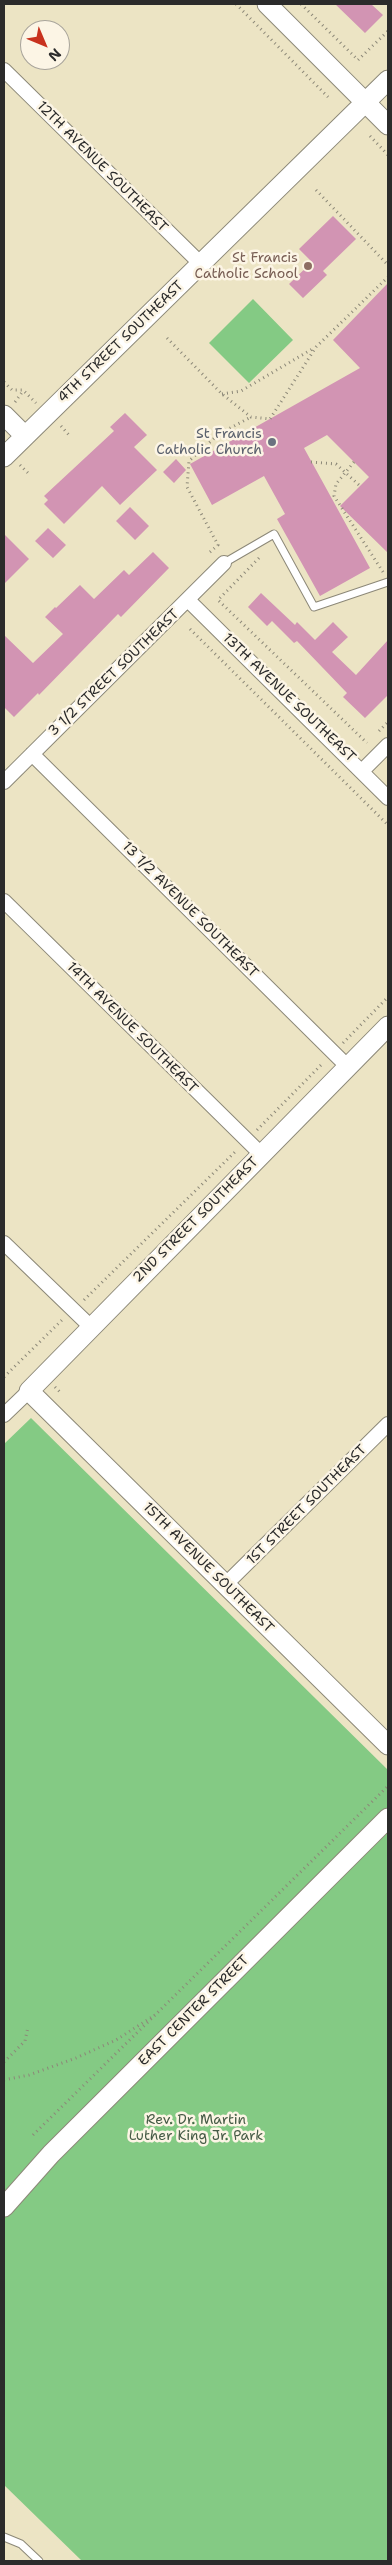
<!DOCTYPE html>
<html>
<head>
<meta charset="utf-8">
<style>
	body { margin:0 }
	#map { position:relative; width:392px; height:2565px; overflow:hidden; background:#ece4c4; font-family:"Shantell Sans",sans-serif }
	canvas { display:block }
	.frame { position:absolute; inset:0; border:5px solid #2b2b2b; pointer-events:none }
	.north { position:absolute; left:20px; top:20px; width:50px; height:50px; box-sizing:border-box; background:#fcf5e5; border:1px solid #a8a49b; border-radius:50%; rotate:135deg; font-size:14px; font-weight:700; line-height:20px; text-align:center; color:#2b2b2b }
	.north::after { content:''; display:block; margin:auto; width:18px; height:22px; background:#c8321e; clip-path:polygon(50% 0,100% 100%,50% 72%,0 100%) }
</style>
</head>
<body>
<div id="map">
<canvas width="392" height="2565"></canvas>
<div class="frame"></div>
<div class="north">N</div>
</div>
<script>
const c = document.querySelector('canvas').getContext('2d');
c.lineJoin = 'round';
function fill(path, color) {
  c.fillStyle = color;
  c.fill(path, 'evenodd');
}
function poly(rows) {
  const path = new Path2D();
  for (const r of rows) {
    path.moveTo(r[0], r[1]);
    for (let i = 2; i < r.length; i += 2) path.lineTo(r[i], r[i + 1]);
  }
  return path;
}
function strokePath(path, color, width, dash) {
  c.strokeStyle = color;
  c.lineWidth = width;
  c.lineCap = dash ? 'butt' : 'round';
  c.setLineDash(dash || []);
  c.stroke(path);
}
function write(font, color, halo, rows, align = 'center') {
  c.font = font + ' "Shantell Sans",sans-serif';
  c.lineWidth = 5;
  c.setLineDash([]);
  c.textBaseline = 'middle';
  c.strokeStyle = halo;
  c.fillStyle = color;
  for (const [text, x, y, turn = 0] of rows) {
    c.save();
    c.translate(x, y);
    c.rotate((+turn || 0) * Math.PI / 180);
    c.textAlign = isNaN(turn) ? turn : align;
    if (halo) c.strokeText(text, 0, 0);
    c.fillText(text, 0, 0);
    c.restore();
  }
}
fill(poly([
	[253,299,293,340,249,383,209,343],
	[31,1418,388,1770,388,2561,82,2561,4,2485,4,1444]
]), '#84ca84');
fill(poly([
	[335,4,371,4,383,15,365,33],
	[333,216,356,239,323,271,327,275,303,298,289,284,312,262,299,249],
	[388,283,388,553,340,506,369,477,327,435,304,448,370,568,320,596,277,519,285,514,264,476,212,505,190,464,360,368,333,340],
	[125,413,147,435,134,447,157,470,120,505,102,486,64,524,44,504,48,500,44,496,114,431,110,427],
	[176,459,186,470,174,483,163,472],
	[130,507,149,526,135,540,116,521],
	[48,528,66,545,53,558,35,541],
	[4,534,29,559,4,584],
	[153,552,169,568,121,617,118,614,39,695,38,693,14,717,4,707,4,635,33,663,63,634,45,617,55,607,56,608,80,585,94,599,124,570,129,575],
	[261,593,295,625,297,622,315,640,333,622,348,637,332,652,356,675,388,640,388,695,365,718,343,697,347,693,297,641,294,643,272,621,267,626,248,607]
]), '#d294b3');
const lane = poly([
	[224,563,274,534,314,607,388,582],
	[4,2537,21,2544,39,2561]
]);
const street = poly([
	[4,70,201,264],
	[188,600,388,798],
	[32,754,347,1066],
	[362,771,388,745],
	[4,782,224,563],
	[4,901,261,1154],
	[4,1243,90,1326],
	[4,1415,29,1391],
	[225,1585,388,1424]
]);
const secondary = poly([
	[267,4,388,125],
	[4,415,25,436],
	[4,457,388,80],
	[388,1026,29,1391,388,1745],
	[4,2207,51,2154,388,1818]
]);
strokePath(lane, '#8c8878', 9);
strokePath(street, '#8c8878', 16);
strokePath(secondary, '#8c8878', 21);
strokePath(poly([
	[236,4,328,97],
	[301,4,358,60,388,31],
	[370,136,388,155],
	[316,190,388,265],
	[167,338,222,394,251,417,270,419,316,347,388,277],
	[4,382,12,390,23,390,36,403],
	[222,394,241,391,314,348],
	[15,402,23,391],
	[61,426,69,435],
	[311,462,336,464,360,486],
	[354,462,336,484,334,496,383,572],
	[20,465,30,475],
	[210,552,218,545,187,487,189,461,219,434,251,417],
	[259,558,218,600,367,743],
	[190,629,388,825],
	[379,731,388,722],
	[343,1043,388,997],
	[257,1130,323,1063],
	[84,1300,237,1150],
	[4,1377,63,1319],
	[55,1387,61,1393],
	[4,2062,25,2041,28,2027],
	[4,2080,29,2075,76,2058,116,2040,155,2015],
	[33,2135,388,1786]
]), '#8c8878', 3, [1, 4]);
strokePath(lane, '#fff', 7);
strokePath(street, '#fff', 14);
strokePath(secondary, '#fff', 19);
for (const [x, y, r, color] of [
	[308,266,5,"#8d6e63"],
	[272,442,5,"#6b7280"]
]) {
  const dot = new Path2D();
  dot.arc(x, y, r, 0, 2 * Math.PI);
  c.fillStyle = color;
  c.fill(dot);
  strokePath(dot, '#fcf5e5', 2);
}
write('14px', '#2b2b2b', '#fcf5e5', [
	["12TH AVENUE SOUTHEAST",102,167,45],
	["4TH STREET SOUTHEAST",121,342,-44],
	["3 1/2 STREET SOUTHEAST",114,673,-44],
	["13TH AVENUE SOUTHEAST",289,698,44],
	["13 1/2 AVENUE SOUTHEAST",190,910,45],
	["14TH AVENUE SOUTHEAST",132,1028,45],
	["2ND STREET SOUTHEAST",196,1220,-45],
	["1ST STREET SOUTHEAST",307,1505,-45],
	["15TH AVENUE SOUTHEAST",208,1568,45],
	["EAST CENTER STREET",194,2011,-45]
]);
write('14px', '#785e54', '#fcf5e5', [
	["St Francis",298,258],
	["Catholic School",298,274]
], 'right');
write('14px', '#5b616d', '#fcf5e5', [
	["St Francis",262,434],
	["Catholic Church",262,450]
], 'right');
write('14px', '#465b46', '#fcf5e5', [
	["Rev. Dr. Martin",196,2120],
	["Luther King Jr. Park",196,2136]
]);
</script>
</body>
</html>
